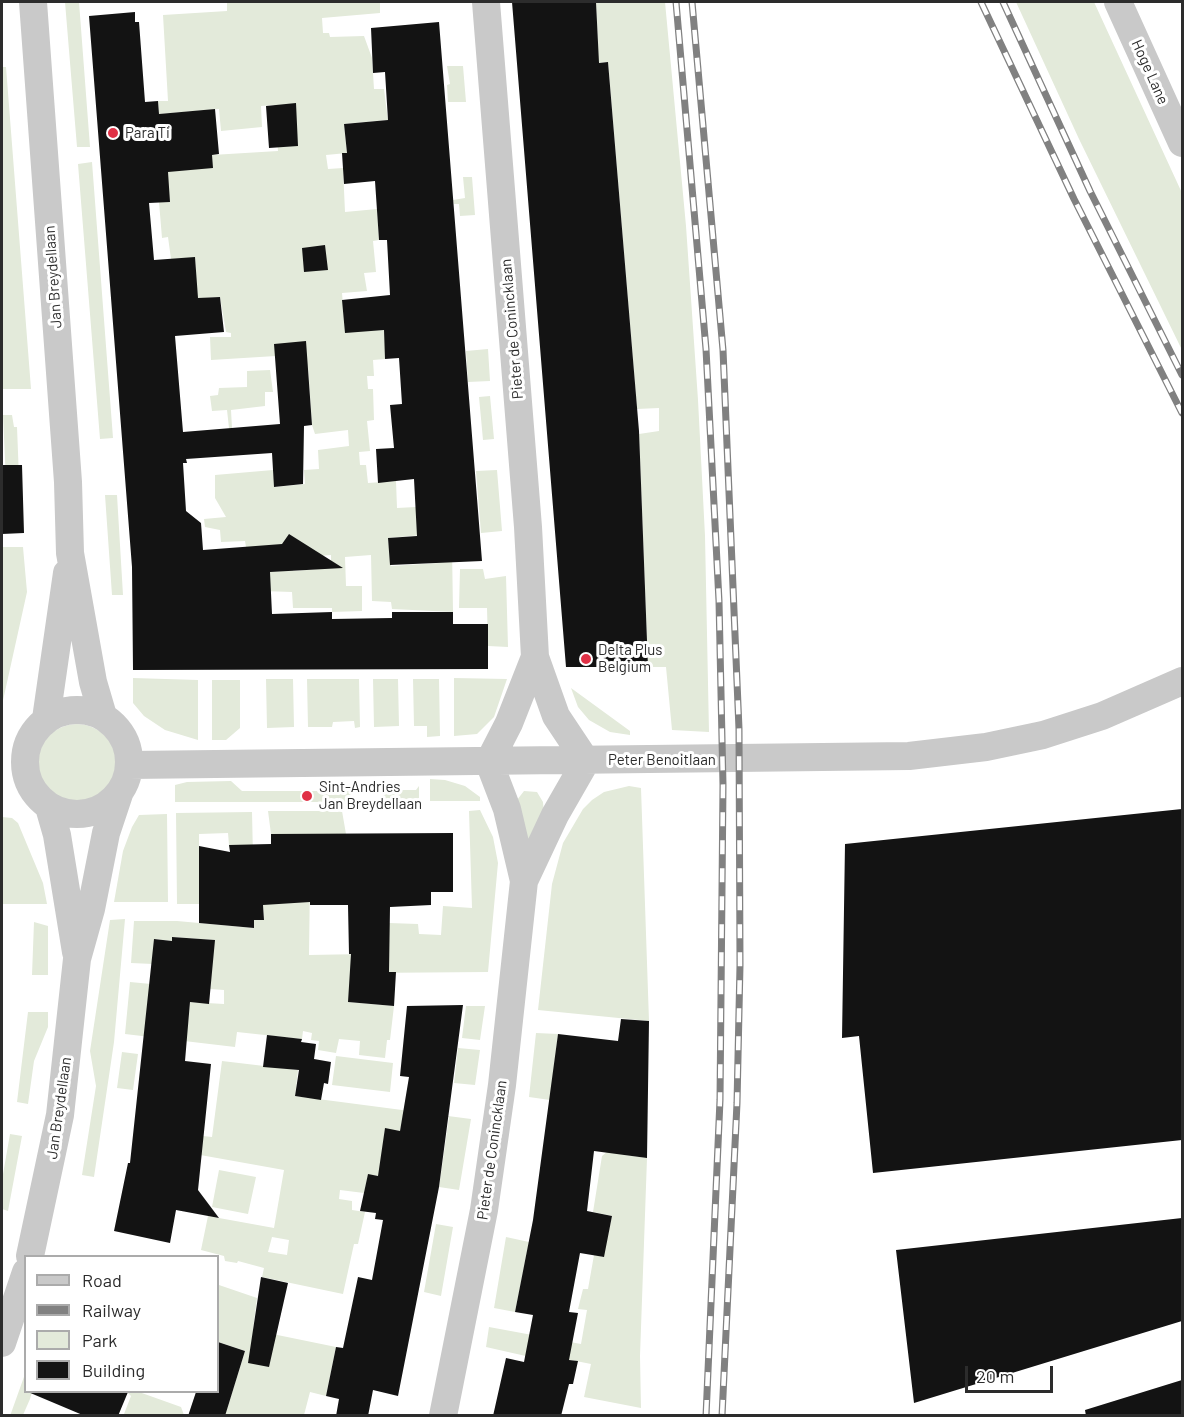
<!DOCTYPE html>
<html>
<head>
<meta charset="utf-8">
<style>
	body { margin:0 }
	#map { position:relative; width:1184px; height:1417px; overflow:hidden; background:#fff; font-family:Barlow,sans-serif }
	canvas { display:block }
	.frame { position:absolute; inset:0; border:3px solid #2c2c2c; pointer-events:none }
	.legend { position:absolute; left:24px; top:1255px; width:195px; height:138px; box-sizing:border-box; background:#fff; border:2px solid #ababab; margin:0; padding:8px 10px; list-style:none; font-size:18px; color:#2c2c2c }
	.legend li { display:flex; align-items:center; gap:12px; height:30px }
	.legend b { width:30px; border:2px solid #ababab }
	.scale { position:absolute; left:965px; top:1366px; width:88px; height:27px; box-sizing:border-box; border:3px solid #2c2c2c; border-top:0; padding-left:8px; font-size:18px; line-height:21px; white-space:nowrap; color:#2c2c2c; -webkit-text-stroke:4px #fff; paint-order:stroke }
</style>
</head>
<body>
<div id="map">
<canvas width="1184" height="1417"></canvas>
<div class="frame"></div>
<ul class="legend">
<li><b style="height:8px;background:#c9c9c9"></b>Road</li>
<li><b style="height:8px;background:#818181"></b>Railway</li>
<li><b style="height:16px;background:#e3eada"></b>Park</li>
<li><b style="height:16px;background:#131313"></b>Building</li>
</ul>
<div class="scale">20 m</div>
</div>
<script>
const c = document.querySelector('canvas').getContext('2d');
c.lineJoin = 'round';
function fill(path, color) {
  c.fillStyle = color;
  c.fill(path, 'evenodd');
}
function poly(rows) {
  const path = new Path2D();
  for (const r of rows) {
    if (r.length === 3) {
      path.moveTo(r[0] + r[2], r[1]);
      path.arc(r[0], r[1], r[2], 0, 2 * Math.PI);
      continue;
    }
    path.moveTo(r[0], r[1]);
    for (let i = 2; i < r.length; i += 2) path.lineTo(r[i], r[i + 1]);
  }
  return path;
}
function strokePath(path, color, width, dash) {
  c.strokeStyle = color;
  c.lineWidth = width;
  c.lineCap = dash ? 'butt' : 'round';
  c.setLineDash(dash || []);
  c.stroke(path);
}
function write(font, color, halo, rows, align = 'center') {
  c.font = font + ' Barlow,sans-serif';
  c.lineWidth = 6;
  c.setLineDash([]);
  c.textBaseline = 'middle';
  c.strokeStyle = halo;
  c.fillStyle = color;
  for (const [text, x, y, turn = 0] of rows) {
    c.save();
    c.translate(x, y);
    c.rotate((+turn || 0) * Math.PI / 180);
    c.textAlign = isNaN(turn) ? turn : align;
    if (halo) c.strokeText(text, 0, 0);
    c.fillText(text, 0, 0);
    c.restore();
  }
}
fill(poly([
	[65,2,79,2,90,147,77,147],
	[227,2,380,2,380,13,322,18,323,33,329,33,330,37,364,36,372,58,374,89,384,89,387,113,388,120,344,124,347,153,326,155,328,169,343,168,345,212,377,209,379,240,373,241,376,272,364,273,367,291,342,293,344,317,366,316,385,329,385,359,373,360,374,376,367,376,368,389,373,389,374,420,367,421,370,451,359,452,360,465,366,465,368,483,396,481,397,508,416,507,422,535,388,538,391,566,439,563,452,548,453,612,392,609,391,602,372,601,371,555,345,557,346,586,362,586,362,611,332,612,332,608,293,608,292,592,262,591,249,547,246,547,245,541,221,542,220,530,205,527,204,519,226,517,215,498,215,475,273,470,275,487,305,484,304,470,319,469,318,450,349,446,348,430,315,434,312,425,308,367,292,355,211,360,210,337,231,337,231,333,226,332,220,297,186,299,196,272,195,258,171,259,168,237,162,238,159,202,167,172,212,155,278,151,274,105,261,106,262,127,221,131,219,109,159,114,158,101,168,101,163,15,227,11],
	[331,555,331,568,293,571,293,558],
	[596,2,665,2,686,226,698,400,705,536,709,732,672,730,666,667,648,667,639,434,659,431,659,408,637,409,608,62,577,65,598,45],
	[1016,2,1094,2,1182,193,1182,350,1079,139],
	[447,66,463,66,466,102,448,102,447,85,450,84],
	[2,67,6,67,31,389,2,389],
	[92,162,113,438,100,439,78,164],
	[463,177,472,177,475,215,460,216,459,204,454,204,453,200,465,198],
	[488,349,490,381,468,382,466,351],
	[270,370,273,392,265,392,265,406,231,410,232,428,229,428,227,410,212,411,210,396,218,395,219,388,247,387,247,371],
	[490,396,494,439,483,440,479,397],
	[3,415,12,415,14,427,17,427,20,503,7,504],
	[497,470,502,531,481,533,476,471],
	[105,495,117,495,123,595,112,595],
	[2,547,23,547,27,592,2,705],
	[460,569,483,569,485,579,506,576,508,647,488,646,487,608,459,608],
	[133,678,198,680,198,740,165,730,144,716,133,703],
	[454,678,507,679,494,717,477,734,454,736],
	[266,679,293,679,294,727,267,728],
	[307,679,359,679,360,727,355,728,354,721,333,722,332,727,308,727],
	[373,679,398,679,399,726,374,727],
	[413,679,439,679,440,736,427,737,427,726,414,726],
	[212,680,240,680,240,728,226,740,212,740],
	[571,688,630,731,630,735,610,732,589,720,578,707],
	[77,763,39],
	[430,779,445,780,465,786,480,797,480,801,430,801],
	[231,781,242,791,351,791,351,802,175,802,175,785,187,782],
	[419,786,419,802,383,801,383,790,416,790],
	[629,786,641,788,649,1021,538,1010,552,884,563,843,583,809,592,800,604,792],
	[524,791,537,792,543,802,544,814,528,862,517,800],
	[480,810,493,837,498,863,488,972,364,973,349,1002,394,1006,390,1040,387,1040,385,1058,359,1055,360,1041,339,1039,336,1053,318,1050,319,1041,311,1040,312,1033,303,1031,302,1039,237,1032,235,1047,125,1034,130,982,151,984,188,1023,190,1002,224,1004,224,990,210,989,214,940,172,937,172,941,155,939,153,964,131,963,134,921,177,921,254,928,254,920,264,920,263,905,310,879,309,955,364,954,389,923,418,924,419,934,441,935,443,906,472,908,469,811],
	[268,811,342,811,346,834,271,834],
	[252,812,254,902,229,845,228,833,199,834,199,904,177,904,176,813],
	[167,814,168,902,114,902,123,851,132,827,139,815],
	[2,817,12,818,18,823,43,883,47,904,2,904],
	[125,919,114,1042,94,1177,82,1175,96,1086,90,1051,110,920],
	[34,922,48,926,48,975,32,975],
	[466,1006,485,1006,480,1040,462,1038],
	[28,1012,48,1012,48,1027,34,1061,28,1104,17,1102],
	[536,1033,558,1034,550,1100,529,1097],
	[458,1048,480,1050,475,1085,454,1083],
	[122,1052,138,1054,133,1090,117,1088],
	[336,1056,393,1063,390,1092,332,1085],
	[222,1061,298,1070,295,1096,471,1119,459,1190,439,1187,449,1117,404,1111,400,1131,385,1129,380,1176,368,1175,364,1193,340,1190,339,1199,352,1201,352,1210,365,1212,358,1244,354,1244,343,1294,262,1277,264,1268,238,1261,237,1263,225,1261,224,1256,201,1250,208,1216,274,1228,284,1170,150,1146,203,1136,212,1137],
	[272,1237,289,1240,287,1255,268,1252],
	[10,1134,22,1136,8,1211,2,1209,2,1180],
	[619,1142,626,1143,625,1155,647,1158,640,1356,641,1408,584,1397,591,1364,541,1354,539,1359,486,1347,489,1327,581,1344,587,1310,578,1309,583,1289,588,1289,594,1255,603,1257,612,1216,593,1212,602,1156],
	[219,1170,256,1177,248,1214,212,1207],
	[436,1224,453,1227,441,1296,424,1292],
	[506,1237,529,1242,515,1312,494,1308],
	[219,1285,257,1298,253,1330,336,1347,326,1396,310,1392,304,1415,225,1415,245,1351,218,1342],
	[25,1374,26,1392,32,1392,30,1399,23,1415,10,1416],
	[127,1392,139,1392,181,1407,184,1415,127,1416,124,1414,131,1396]
]), '#e3eada');
fill(poly([
	[512,2,596,2,599,63,608,62,639,431,648,667,566,667],
	[135,12,135,22,139,22,145,102,158,101,159,114,215,109,219,154,212,155,213,168,168,172,170,202,149,203,154,260,195,257,198,298,220,297,224,332,175,336,183,432,280,424,274,344,306,341,312,425,304,426,303,484,274,487,272,453,186,459,187,463,183,463,186,511,201,523,203,550,282,544,289,534,343,568,270,572,272,614,332,612,332,619,392,618,392,612,453,612,453,624,488,624,488,669,133,670,132,567,89,16],
	[439,22,482,561,390,565,388,538,417,536,414,479,378,483,376,449,394,448,390,405,402,404,399,358,385,359,384,330,345,333,342,300,390,295,387,240,379,240,375,181,344,184,342,153,347,153,344,124,388,120,385,72,373,73,371,28],
	[296,103,298,146,269,148,266,106],
	[325,245,328,270,304,272,302,248],
	[2,465,22,465,24,533,2,534],
	[1182,809,1182,1140,873,1173,859,1036,842,1038,845,844],
	[453,833,453,892,431,892,431,905,390,907,389,972,396,972,394,1006,348,1002,351,954,349,954,348,905,310,905,310,902,263,905,264,920,254,920,254,928,199,923,199,846,230,852,229,845,271,844,271,834],
	[172,937,215,940,209,1004,190,1002,185,1061,211,1064,198,1190,219,1218,176,1210,170,1243,114,1231,128,1163,130,1163,154,939,172,941],
	[463,1005,439,1187,398,1396,373,1390,368,1416,336,1416,339,1399,326,1396,336,1347,343,1348,358,1277,372,1280,383,1220,375,1219,376,1213,360,1211,368,1174,378,1176,385,1128,400,1131,409,1077,400,1076,407,1006],
	[621,1019,649,1021,647,1158,594,1151,587,1211,612,1216,604,1257,580,1253,569,1312,578,1313,569,1360,578,1361,573,1384,569,1384,561,1416,493,1416,506,1358,524,1362,533,1315,515,1312,533,1220,558,1034,618,1041],
	[267,1035,302,1039,301,1042,316,1044,314,1059,331,1062,328,1084,324,1083,321,1100,295,1096,299,1070,263,1067],
	[1182,1218,1182,1321,914,1403,896,1250],
	[261,1277,288,1283,269,1367,248,1363],
	[218,1342,245,1351,225,1416,188,1416,196,1392,218,1392],
	[1182,1380,1182,1416,1086,1416,1085,1410],
	[28,1392,128,1392,118,1416,85,1416]
]), '#131313');
strokePath(poly([
	[33,2,68,482,70,553,93,682,103,716],
	[1118,2,1182,143],
	[77,762,52],
	[46,719,67,573],
	[129,765,909,756,986,747,1043,735,1102,716,1182,681],
	[49,807,57,835,76,952],
	[524,881,507,809,489,762,509,723,535,657],
	[30,1256,60,1115,77,959,91,909,106,833,119,794],
	[2,1343,26,1272],
	[443,1416,484,1210,502,1085,524,881,555,815,586,761,556,716,535,657,528,527,486,2]
]), '#c9c9c9', 28);
const rail = poly([
	[676,2,706,349,719,601,723,785,720,1100,706,1416],
	[692,2,723,350,739,729,740,965,737,1103,722,1416],
	[981,2,1074,199,1182,413],
	[1003,2,1090,191,1182,375]
]);
strokePath(rail, '#818181', 7);
strokePath(rail, '#fff', 4.5, [14]);
for (const [x, y, r, color] of [
	[113,133,6,"#e03146"],
	[586,659,6,"#e03146"],
	[307,796,6,"#e03146"]
]) {
  const dot = new Path2D();
  dot.arc(x, y, r, 0, 2 * Math.PI);
  c.fillStyle = color;
  c.fill(dot);
  strokePath(dot, '#fff', 2);
}
write('15px', '#2c2c2c', '#fff', [
	["Hoge Lane",1150,72,66],
	["Jan Breydellaan",53,277,-94],
	["Pieter de Conincklaan",512,329,-95],
	["Peter Benoitlaan",662,760],
	["Jan Breydellaan",59,1108,-82],
	["Pieter de Conincklaan",492,1150,-82]
]);
write('15px', '#2c2c2c', '#fff', [
	["Para Ti",125,133],
	["Delta Plus",598,650],
	["Belgium",598,667],
	["Sint-Andries",319,787],
	["Jan Breydellaan",319,804]
], 'left');
</script>
</body>
</html>
